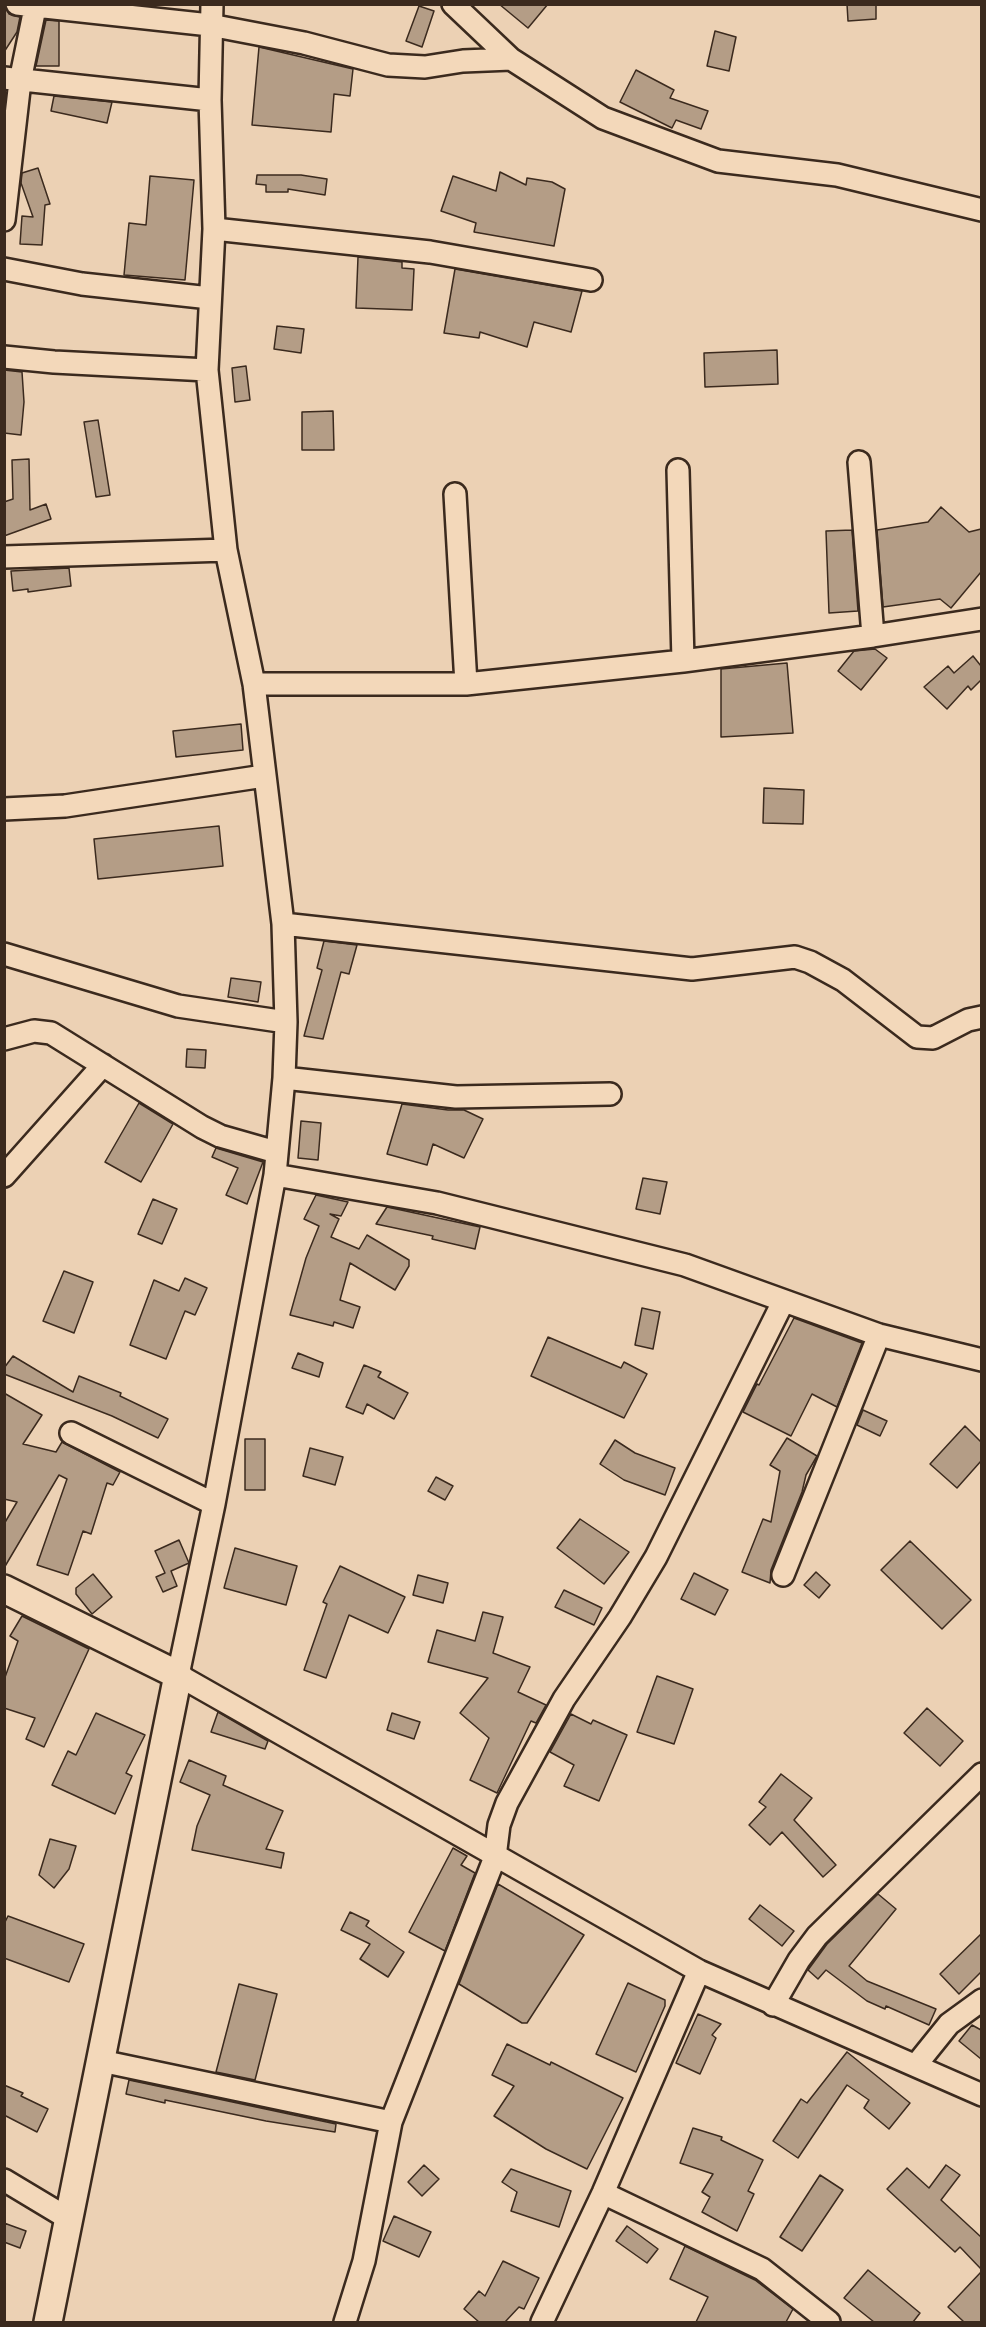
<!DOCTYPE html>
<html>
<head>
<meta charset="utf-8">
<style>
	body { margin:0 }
	#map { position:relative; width:986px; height:2327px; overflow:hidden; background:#ecd1b4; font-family:"Indie Flower",sans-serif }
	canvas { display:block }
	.frame { position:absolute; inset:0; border:6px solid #3b2a1e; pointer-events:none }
</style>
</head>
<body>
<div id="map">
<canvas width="986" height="2327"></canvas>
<div class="frame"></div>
</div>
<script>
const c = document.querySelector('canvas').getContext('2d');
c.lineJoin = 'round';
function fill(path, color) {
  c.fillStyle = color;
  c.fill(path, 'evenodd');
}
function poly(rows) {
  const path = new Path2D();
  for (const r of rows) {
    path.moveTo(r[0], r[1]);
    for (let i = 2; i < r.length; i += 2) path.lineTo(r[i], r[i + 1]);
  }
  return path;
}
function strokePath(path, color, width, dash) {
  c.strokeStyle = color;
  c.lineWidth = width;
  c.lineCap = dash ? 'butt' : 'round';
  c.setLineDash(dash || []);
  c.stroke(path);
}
const building = poly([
	[4,4,9,14,20,17,17,32,4,52,4,4],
	[499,4,548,4,528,28,499,4],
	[847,4,876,4,876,19,848,21,847,4],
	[419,6,434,11,422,47,406,41,419,6],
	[46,20,59,21,59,66,36,66,46,20],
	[715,31,736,37,729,71,707,66,715,31],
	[259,47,353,69,350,96,334,94,331,132,252,125,259,47],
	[636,70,674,90,670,98,708,111,701,129,676,120,672,128,620,102,636,70],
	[54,96,112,102,107,123,51,111,54,96],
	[38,168,50,204,45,205,42,245,20,244,22,216,33,217,21,183,22,173,38,168],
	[500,172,526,185,527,178,552,182,565,189,554,246,474,232,476,223,441,211,453,176,496,191,500,172],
	[257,175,301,175,327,179,325,195,288,189,288,192,266,192,266,185,256,184,257,175],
	[150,176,194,180,185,280,124,275,129,223,146,225,150,176],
	[358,257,402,262,402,268,414,269,412,310,356,308,358,257],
	[455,269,582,291,571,332,534,322,527,347,480,332,479,338,444,333,455,269],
	[277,326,304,329,301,353,274,349,277,326],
	[777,350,778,384,705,387,704,353,777,350],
	[246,366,250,400,235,402,232,368,246,366],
	[4,370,22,372,24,402,21,435,4,433,4,370],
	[333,411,334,450,302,450,302,412,333,411],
	[98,420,110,495,96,497,84,422,98,420],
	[29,459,30,510,46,504,51,519,4,536,4,502,13,499,12,460,29,459],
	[941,507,969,532,981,529,981,572,951,608,940,599,883,607,877,530,928,522,941,507],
	[852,530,858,611,829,613,826,531,852,530],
	[69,568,71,586,28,592,28,589,13,591,11,571,69,568],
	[875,649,887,658,861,690,838,671,854,651,875,649],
	[973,656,981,666,981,680,971,690,968,686,947,709,924,687,948,666,954,673,973,656],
	[787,663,793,733,721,737,721,669,787,663],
	[241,724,243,750,176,757,173,731,241,724],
	[764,788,804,790,803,824,763,823,764,788],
	[219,826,223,866,98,879,94,839,219,826],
	[324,941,357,945,349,974,341,972,323,1039,304,1036,322,970,317,968,324,941],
	[231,978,261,982,258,1002,228,997,231,978],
	[187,1049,206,1050,205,1068,186,1067,187,1049],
	[139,1103,173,1124,141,1182,105,1162,139,1103],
	[402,1104,448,1110,464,1110,483,1119,464,1158,433,1144,427,1165,387,1154,402,1104],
	[301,1121,321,1123,318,1160,298,1158,301,1121],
	[216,1148,263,1162,247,1204,226,1195,238,1168,212,1157,216,1148],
	[643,1178,667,1182,660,1214,636,1209,643,1178],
	[316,1195,348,1202,341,1216,330,1214,339,1219,331,1237,359,1249,367,1235,409,1260,409,1266,395,1290,350,1263,340,1300,360,1307,353,1328,334,1322,333,1326,290,1315,306,1258,319,1226,304,1219,316,1195],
	[153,1199,177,1209,162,1244,138,1234,153,1199],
	[387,1207,480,1227,475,1249,432,1239,433,1236,376,1224,387,1207],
	[64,1271,93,1282,74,1333,43,1321,64,1271],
	[185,1278,207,1288,195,1315,185,1311,166,1359,130,1345,154,1280,179,1291,185,1278],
	[642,1308,660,1312,653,1349,635,1345,642,1308],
	[794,1318,862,1343,837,1407,812,1394,791,1436,743,1412,757,1384,759,1385,794,1318],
	[548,1337,621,1368,624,1362,647,1374,624,1418,531,1376,548,1337],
	[298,1353,323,1363,319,1377,292,1368,298,1353],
	[13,1356,73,1392,79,1376,121,1393,120,1396,168,1419,158,1438,112,1416,4,1374,4,1368,13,1356],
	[364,1365,381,1372,378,1377,408,1393,394,1419,367,1404,363,1414,346,1407,364,1365],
	[4,1393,42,1415,23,1444,56,1452,62,1442,120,1472,113,1485,107,1483,91,1534,83,1531,68,1575,37,1565,67,1479,59,1475,4,1568,4,1524,17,1502,4,1499,4,1393],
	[863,1410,887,1421,880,1436,857,1425,863,1410],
	[965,1426,981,1442,981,1461,957,1488,930,1464,965,1426],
	[787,1438,817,1456,806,1475,802,1492,771,1570,770,1583,742,1572,763,1519,771,1522,780,1471,770,1465,787,1438],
	[245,1439,265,1439,265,1490,245,1490,245,1439],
	[615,1440,635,1453,675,1468,665,1495,624,1480,600,1464,615,1440],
	[310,1448,343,1457,335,1485,303,1476,310,1448],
	[436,1477,453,1486,445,1500,428,1491,436,1477],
	[580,1519,629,1552,604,1584,557,1548,580,1519],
	[179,1540,189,1563,171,1571,177,1586,163,1592,156,1577,165,1573,155,1551,179,1540],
	[910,1541,971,1600,942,1629,881,1570,910,1541],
	[235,1548,297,1566,286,1605,224,1588,235,1548],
	[340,1566,405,1597,388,1633,349,1615,326,1678,304,1670,327,1604,323,1602,340,1566],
	[816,1572,830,1585,819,1598,804,1585,816,1572],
	[694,1573,728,1590,715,1615,681,1599,694,1573],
	[93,1574,112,1597,92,1614,76,1594,76,1588,93,1574],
	[418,1575,448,1583,443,1603,413,1595,418,1575],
	[564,1590,602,1608,594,1625,555,1607,564,1590],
	[483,1612,503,1617,493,1653,530,1667,518,1692,546,1705,536,1723,531,1721,497,1793,470,1780,489,1738,460,1713,488,1678,428,1662,437,1630,475,1641,483,1612],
	[22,1616,89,1649,44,1747,26,1739,35,1718,4,1708,4,1680,18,1641,10,1636,22,1616],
	[657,1676,693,1689,674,1744,637,1732,657,1676],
	[927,1708,963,1741,940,1766,904,1733,927,1708],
	[218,1712,268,1741,265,1749,211,1732,218,1712],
	[96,1713,145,1735,126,1773,132,1776,115,1814,52,1785,68,1751,76,1755,96,1713],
	[392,1713,420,1722,414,1739,387,1730,392,1713],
	[571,1714,591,1724,593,1720,627,1735,599,1801,564,1786,574,1765,550,1752,571,1714],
	[189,1760,226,1776,223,1785,283,1811,266,1849,284,1853,281,1868,192,1850,197,1826,210,1795,180,1782,189,1760],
	[781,1774,812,1798,794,1820,836,1865,823,1877,782,1832,770,1845,749,1825,766,1807,759,1802,781,1774],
	[50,1839,76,1846,69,1869,54,1888,39,1875,50,1839],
	[453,1848,467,1856,461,1865,475,1873,445,1951,409,1932,453,1848],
	[498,1884,584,1935,527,2023,522,2023,459,1984,498,1884],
	[878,1894,896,1909,849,1966,867,1981,936,2009,929,2025,886,2006,885,2009,867,2001,826,1970,818,1979,808,1970,827,1944,878,1894],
	[760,1905,794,1931,782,1946,749,1919,760,1905],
	[350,1912,369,1921,366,1926,404,1952,388,1977,360,1959,370,1944,341,1930,350,1912],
	[8,1916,84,1944,69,1982,4,1958,4,1924,8,1916],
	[981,1934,981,1972,959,1994,940,1974,981,1934],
	[628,1983,665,2000,665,2006,636,2072,596,2054,628,1983],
	[239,1984,277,1994,255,2080,216,2072,239,1984],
	[698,2014,721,2024,712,2035,716,2038,700,2074,676,2063,698,2014],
	[972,2025,981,2030,981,2059,959,2041,972,2025],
	[507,2044,550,2065,551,2062,623,2098,587,2169,546,2149,494,2116,514,2086,492,2075,507,2044],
	[847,2052,910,2103,889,2129,864,2108,869,2100,847,2085,798,2158,773,2141,801,2099,807,2103,847,2052],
	[129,2080,336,2124,335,2132,266,2121,165,2100,165,2103,126,2094,129,2080],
	[4,2085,23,2093,21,2096,48,2109,37,2132,4,2115,4,2085],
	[693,2128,722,2137,721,2140,763,2160,748,2191,754,2194,737,2231,702,2212,710,2197,702,2192,713,2174,680,2163,693,2128],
	[424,2165,439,2179,422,2196,408,2182,424,2165],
	[946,2165,960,2175,941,2200,981,2237,981,2269,960,2247,955,2252,887,2189,907,2168,929,2188,946,2165],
	[511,2169,571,2191,559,2227,511,2211,517,2192,502,2182,511,2169],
	[820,2175,843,2190,802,2251,780,2237,820,2175],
	[394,2216,431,2232,419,2257,383,2241,394,2216],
	[4,2223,26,2231,20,2248,4,2242,4,2223],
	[627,2226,658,2249,647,2263,616,2241,627,2226],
	[685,2246,755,2280,793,2309,786,2322,696,2322,708,2297,670,2279,685,2246],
	[503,2261,539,2278,524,2309,519,2307,505,2322,479,2322,464,2309,479,2291,485,2296,503,2261],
	[868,2270,920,2313,913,2322,874,2322,844,2298,868,2270],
	[981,2272,981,2322,964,2322,948,2307,981,2272]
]);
fill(building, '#b49d86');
strokePath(building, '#3b2a1e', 1.5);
const minor = poly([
	[17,4,210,25,304,43,388,65,425,67,463,61,511,59],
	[212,4,210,100,214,229,207,370,226,550,254,684,283,924,286,1022,284,1078,275,1175,214,1504,178,1675,699,1971,982,2095],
	[453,4,511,59,603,118,718,161,837,175,982,210],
	[4,78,210,100],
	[4,220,20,81,35,8],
	[214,229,430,252,591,280],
	[4,269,82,284,210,298],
	[4,357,54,362,207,370],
	[859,462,873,636],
	[678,470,683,661],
	[455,494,466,684],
	[4,557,226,550],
	[254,684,466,684,683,661,873,636,982,619],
	[4,809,65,806,264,776],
	[283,924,692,969,795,957,810,962,843,980,917,1037,933,1038,968,1020,982,1017],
	[4,954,178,1006,286,1022],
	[4,1039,34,1031,51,1033,202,1127,220,1136,276,1152],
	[284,1078,456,1097,610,1094],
	[275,1175,437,1203,685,1265,879,1335,982,1360],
	[4,1176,103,1065],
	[71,1433,214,1504],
	[783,1575,879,1335],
	[773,2005,799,1960,817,1936,982,1774],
	[101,2061,391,2122],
	[916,2065,949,2024,982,2000],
	[4,2180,69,2219],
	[603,2193,762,2269,829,2322],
	[345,2322,364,2261,391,2122,495,1857,499,1825,507,1803,564,1699,620,1617,656,1557,783,1302],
	[542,2322,603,2193,699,1971]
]);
const major = poly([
	[4,1589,178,1675,48,2322]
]);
strokePath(minor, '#3b2a1e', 26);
strokePath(major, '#3b2a1e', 32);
strokePath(minor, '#f3d8ba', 21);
strokePath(major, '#f3d8ba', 27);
</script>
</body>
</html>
